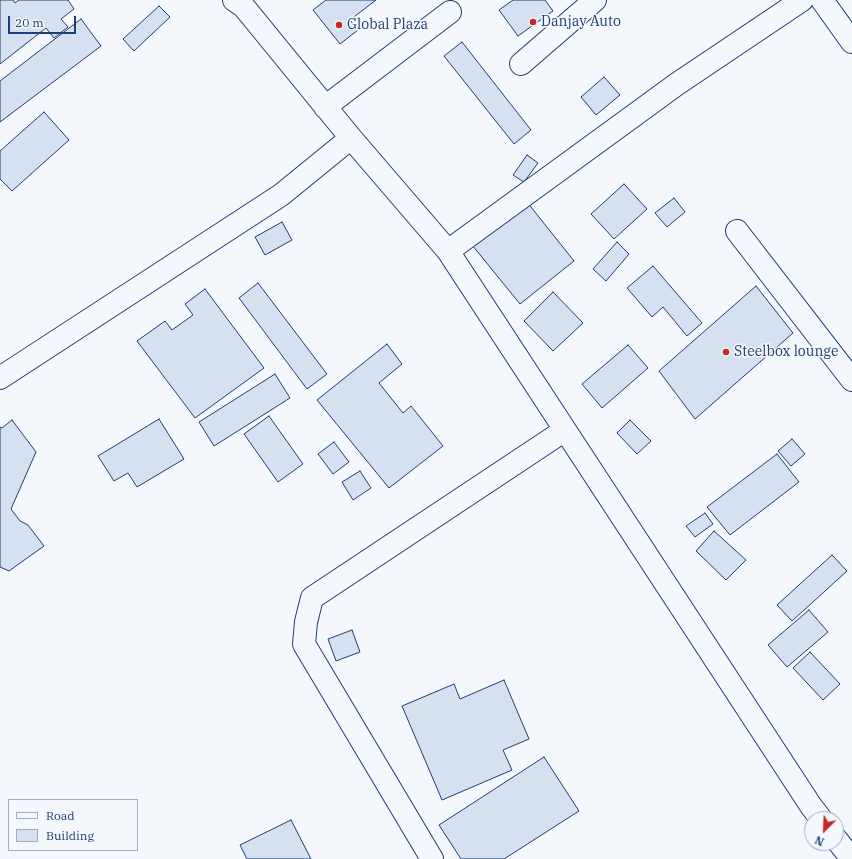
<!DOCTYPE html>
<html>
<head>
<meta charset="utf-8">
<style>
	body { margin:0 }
	#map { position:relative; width:852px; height:859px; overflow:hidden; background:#f4f7fb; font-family:"IBM Plex Serif",serif }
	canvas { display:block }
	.legend { position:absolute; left:8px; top:799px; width:130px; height:52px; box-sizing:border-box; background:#f4f7fb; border:1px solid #9eadc5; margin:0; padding:5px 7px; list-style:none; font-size:12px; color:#1d3f73 }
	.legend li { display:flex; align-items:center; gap:8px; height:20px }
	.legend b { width:20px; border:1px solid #9eadc5 }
	.north { position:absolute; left:804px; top:811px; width:40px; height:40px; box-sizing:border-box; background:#f4f7fb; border:1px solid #9eadc5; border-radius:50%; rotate:204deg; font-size:11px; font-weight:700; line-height:16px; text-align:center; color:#1d3f73 }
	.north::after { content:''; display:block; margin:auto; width:14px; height:18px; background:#c62828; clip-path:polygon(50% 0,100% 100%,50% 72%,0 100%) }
	.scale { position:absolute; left:8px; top:16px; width:68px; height:18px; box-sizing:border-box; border:2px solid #1d3f73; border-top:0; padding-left:5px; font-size:12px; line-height:14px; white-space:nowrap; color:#1d3f73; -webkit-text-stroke:3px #f4f7fb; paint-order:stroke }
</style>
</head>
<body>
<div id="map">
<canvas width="852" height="859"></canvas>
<ul class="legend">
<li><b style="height:5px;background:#f4f7fb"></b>Road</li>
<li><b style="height:11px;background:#d5e0f0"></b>Building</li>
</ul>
<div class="north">N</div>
<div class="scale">20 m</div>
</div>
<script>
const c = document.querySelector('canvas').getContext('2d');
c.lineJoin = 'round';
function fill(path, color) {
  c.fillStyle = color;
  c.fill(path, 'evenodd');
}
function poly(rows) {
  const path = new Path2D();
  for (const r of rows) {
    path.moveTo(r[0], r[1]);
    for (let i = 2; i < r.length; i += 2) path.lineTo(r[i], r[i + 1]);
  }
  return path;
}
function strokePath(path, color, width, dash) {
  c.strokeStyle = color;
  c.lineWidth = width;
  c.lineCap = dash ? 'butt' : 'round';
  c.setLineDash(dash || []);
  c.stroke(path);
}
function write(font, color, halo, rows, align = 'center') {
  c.font = font + ' "IBM Plex Serif",serif';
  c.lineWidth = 3;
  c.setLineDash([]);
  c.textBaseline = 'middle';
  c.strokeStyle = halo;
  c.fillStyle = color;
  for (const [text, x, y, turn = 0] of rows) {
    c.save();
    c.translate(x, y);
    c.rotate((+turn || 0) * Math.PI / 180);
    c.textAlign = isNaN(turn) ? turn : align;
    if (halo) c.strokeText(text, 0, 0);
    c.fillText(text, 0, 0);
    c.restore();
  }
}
const building = poly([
	[0,0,13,0,15,3,19,0,68,0,74,9,61,19,68,27,54,38,46,28,0,64,0,0],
	[326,0,376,0,350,20,358,30,340,44,313,10,326,0],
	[513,0,545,0,553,11,518,36,499,10,513,0],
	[159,6,170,17,134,51,123,39,159,6],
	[81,19,101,46,0,122,0,81,81,19],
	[462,42,531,130,514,144,444,56,462,42],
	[604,77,620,95,596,115,581,97,604,77],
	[44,112,69,140,12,191,0,179,0,151,44,112],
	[527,155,538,163,524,182,513,175,527,155],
	[624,184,647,209,614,239,591,214,624,184],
	[523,197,574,261,520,304,468,240,523,197],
	[674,198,685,212,667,227,655,213,674,198],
	[282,222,292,240,265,255,255,237,282,222],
	[617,242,629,254,606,281,593,269,617,242],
	[653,266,702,323,687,336,663,307,652,317,627,288,653,266],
	[258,283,327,374,307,389,239,298,258,283],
	[756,286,793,333,695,419,659,371,756,286],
	[205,289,264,368,195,418,137,341,165,321,172,330,193,315,185,304,205,289],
	[553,292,583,323,553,351,524,321,553,292],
	[387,344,402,364,379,383,403,413,411,406,443,446,389,488,317,400,387,344],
	[628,345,648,368,602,408,582,384,628,345],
	[275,374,290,398,214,446,199,422,275,374],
	[269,416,303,464,278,482,244,434,269,416],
	[159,419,184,459,137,487,128,473,114,481,98,456,159,419],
	[12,420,36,452,11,509,20,521,28,525,44,546,9,571,0,567,0,427,2,428,12,420],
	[630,420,651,441,637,454,617,433,630,420],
	[792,439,805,454,791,466,778,451,792,439],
	[334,442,349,462,333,474,318,454,334,442],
	[777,454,799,482,730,535,707,507,777,454],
	[360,471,371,488,353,500,342,482,360,471],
	[705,513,713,524,695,537,686,526,705,513],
	[714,531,746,560,726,580,696,551,714,531],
	[832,555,847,571,792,621,777,605,832,555],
	[809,610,828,632,787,667,768,645,809,610],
	[352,630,360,652,336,661,328,639,352,630],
	[810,652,840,684,823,700,793,668,810,652],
	[504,680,529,739,503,750,512,770,442,800,402,706,454,684,460,699,504,680],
	[544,757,579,811,504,859,461,859,439,825,544,757],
	[291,820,311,859,247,859,240,845,291,820]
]);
fill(building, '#d5e0f0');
strokePath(building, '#1d3f73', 1);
const minor = poly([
	[234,0,244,7,351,138,448,251,811,806,821,819],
	[521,64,595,0],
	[325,107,450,12],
	[737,231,852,380],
	[448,251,677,84,802,0],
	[0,378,281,195,351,138],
	[836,839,852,859],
	[432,859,304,644,306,622,312,598,565,430]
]);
const major = poly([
	[822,0,852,42]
]);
strokePath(minor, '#1d3f73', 24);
strokePath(major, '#1d3f73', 24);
strokePath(minor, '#f4f7fb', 22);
strokePath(major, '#f4f7fb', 22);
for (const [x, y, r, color] of [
	[533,22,4,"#c62828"],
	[339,25,4,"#c62828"],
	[726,352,4,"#c62828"]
]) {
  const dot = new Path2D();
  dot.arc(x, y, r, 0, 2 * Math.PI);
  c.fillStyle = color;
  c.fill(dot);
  strokePath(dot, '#f4f7fb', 1.5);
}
write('14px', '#1d3f73', '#f4f7fb', [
	["Danjay Auto",541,22],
	["Global Plaza",347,25],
	["Steelbox lounge",734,352]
], 'left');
</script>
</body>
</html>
